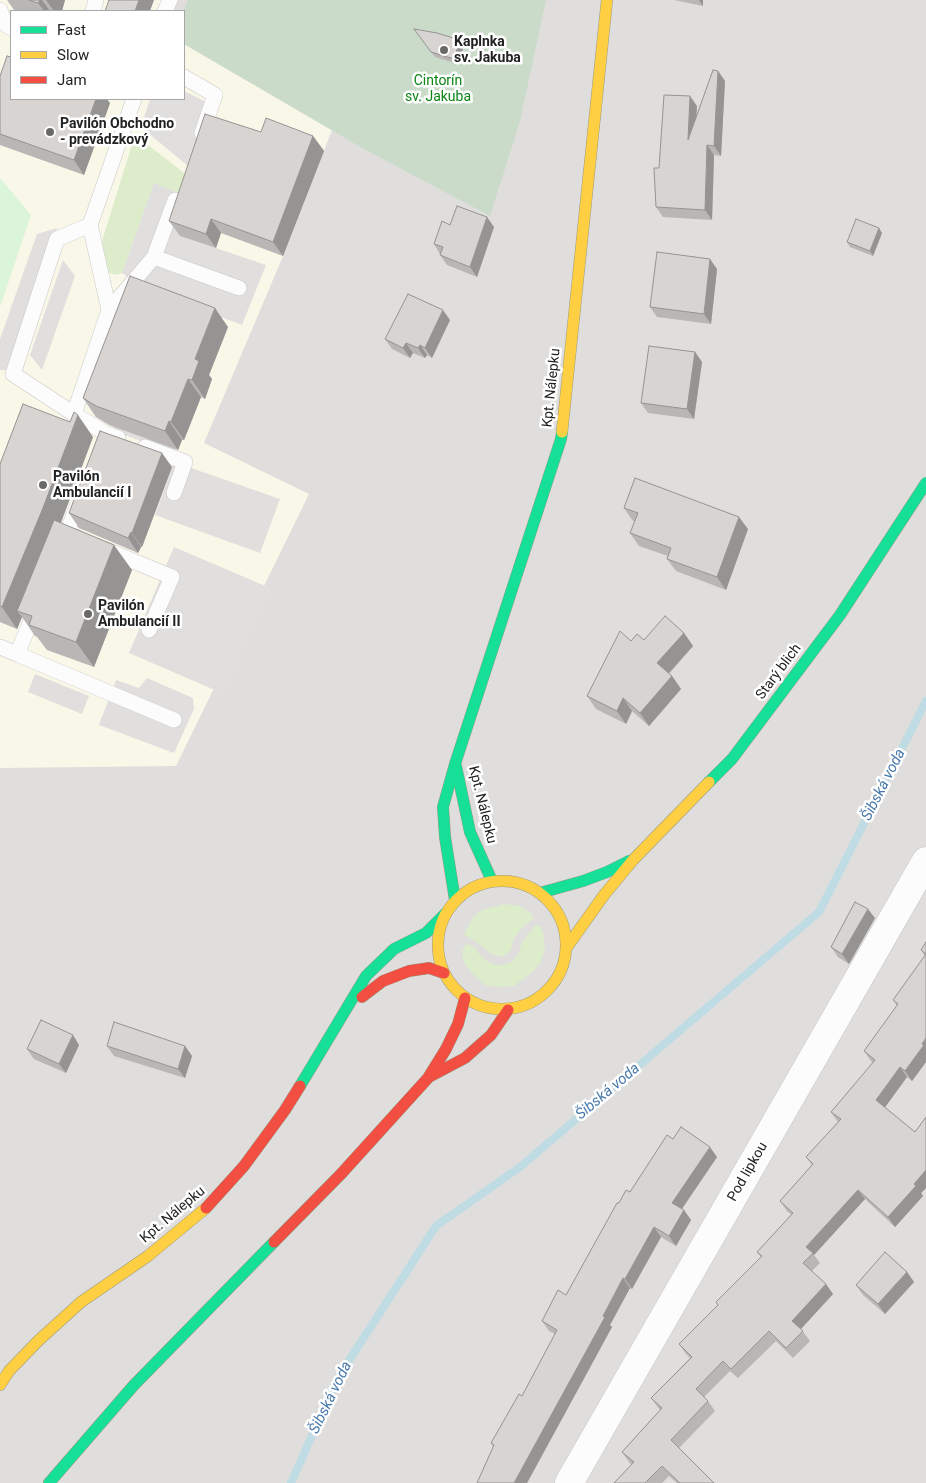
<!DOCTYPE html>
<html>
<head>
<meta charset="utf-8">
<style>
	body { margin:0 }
	#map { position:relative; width:926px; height:1483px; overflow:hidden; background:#f0eeeb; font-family:Roboto,sans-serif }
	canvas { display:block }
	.legend { position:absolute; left:10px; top:10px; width:175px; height:90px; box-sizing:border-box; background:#fff; border:1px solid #a7a7a7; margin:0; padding:6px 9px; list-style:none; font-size:15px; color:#222 }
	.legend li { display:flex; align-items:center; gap:10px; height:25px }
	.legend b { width:25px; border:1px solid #a7a7a7 }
</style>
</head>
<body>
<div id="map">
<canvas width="926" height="1483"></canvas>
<ul class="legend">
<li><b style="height:6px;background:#16e098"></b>Fast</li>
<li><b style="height:6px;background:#ffcf43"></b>Slow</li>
<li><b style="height:6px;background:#f24e42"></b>Jam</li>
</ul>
</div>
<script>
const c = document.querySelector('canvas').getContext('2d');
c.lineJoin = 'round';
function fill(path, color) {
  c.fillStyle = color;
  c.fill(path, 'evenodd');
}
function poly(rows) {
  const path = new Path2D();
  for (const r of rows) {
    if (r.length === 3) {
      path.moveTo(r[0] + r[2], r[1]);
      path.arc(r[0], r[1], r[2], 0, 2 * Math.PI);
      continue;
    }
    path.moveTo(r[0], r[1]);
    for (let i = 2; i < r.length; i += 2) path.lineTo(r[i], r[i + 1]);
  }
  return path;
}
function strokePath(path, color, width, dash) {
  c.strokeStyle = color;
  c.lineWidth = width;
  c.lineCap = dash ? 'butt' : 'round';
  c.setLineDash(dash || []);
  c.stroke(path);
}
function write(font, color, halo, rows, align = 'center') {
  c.font = font + ' Roboto,sans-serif';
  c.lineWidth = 5;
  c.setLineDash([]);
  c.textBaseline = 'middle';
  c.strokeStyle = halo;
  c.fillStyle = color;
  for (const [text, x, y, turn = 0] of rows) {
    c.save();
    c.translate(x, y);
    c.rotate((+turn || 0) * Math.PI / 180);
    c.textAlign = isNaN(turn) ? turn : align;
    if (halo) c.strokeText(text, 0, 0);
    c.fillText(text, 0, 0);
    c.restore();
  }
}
fill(poly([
	[0,0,926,0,926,1483,0,1483],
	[11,11,184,11,184,99,11,99]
]), '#dfdedc');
fill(poly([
	[0,0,162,0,159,11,11,11,11,99,184,99,184,44,332,130,283,256,204,443,309,494,176,766,0,768]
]), '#f8f7e8');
fill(poly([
	[135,135,192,179,186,196,154,184,122,273,117,275,106,272,101,251,103,238],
	[504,904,519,906,531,913,534,918,520,930,514,938,511,950,503,957,491,954,482,946,464,934,474,916,482,910],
	[540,925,544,937,545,947,541,961,534,971,514,986,500,987,485,985,473,974,464,963,462,952,466,944,472,945,483,958,492,964,502,965,510,963,518,955,522,942,535,926]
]), '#ddeccb');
fill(poly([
	[188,0,546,0,520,121,490,216,364,149,184,44,183,11]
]), '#cadbca');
fill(poly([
	[0,178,31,215,0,307]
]), '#daf5da');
fill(poly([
	[184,91,214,106,194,171,141,127,150,99,184,99],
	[154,183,192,198,180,236,266,265,242,325,142,287,122,273],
	[57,228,8,370,0,370,0,339,37,234],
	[63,260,75,276,42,370,30,355],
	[112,413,173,436,176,454,114,431],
	[174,462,280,499,260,553,155,515],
	[174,547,270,588,224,694,129,653],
	[35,674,89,696,82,714,28,692],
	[147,678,193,698,194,709,174,753,99,725,116,680,139,688]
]), '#e0dfde');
strokePath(poly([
	[291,1483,337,1379,436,1226,520,1167,819,912,926,701]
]), '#bfdbe3', 8);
const lane = poly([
	[0,10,6,25,11,28],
	[93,11,96,0],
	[165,11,170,0],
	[184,77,215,95,202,133],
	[175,200,154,257,239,288],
	[90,225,57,239,13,374,74,414,109,310,90,225,134,99],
	[109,310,154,257],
	[74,414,105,433,118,438],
	[145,447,185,462,174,493],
	[78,538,67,533,79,501],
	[104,549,172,577,149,630],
	[0,647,17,654,36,609],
	[17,654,174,720]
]);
const street = poly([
	[569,1483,926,861]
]);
const fast = poly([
	[456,766,470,832,492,881],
	[709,782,732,759,840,615,926,483],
	[540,893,583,881,607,872,629,861],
	[455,900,445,837,443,807,455,764,561,439,562,432],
	[300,1086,366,976,394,949,426,933,446,913],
	[49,1483,134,1385,274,1242]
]);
const slow = poly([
	[562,432,607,0],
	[502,945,64],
	[567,947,604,895,633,860,709,782],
	[0,1385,9,1371,38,1341,81,1302,148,1256,206,1208]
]);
const jam = poly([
	[362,997,383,981,409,971,429,968,444,973],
	[429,1077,465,1058,491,1035,508,1010],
	[206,1208,244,1166,285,1110,300,1086],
	[274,1242,341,1174,428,1078,446,1049,458,1024,465,998]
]);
strokePath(lane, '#c9c8c7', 16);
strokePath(street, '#c9c8c7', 29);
strokePath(fast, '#999a82', 12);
strokePath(slow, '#999a82', 12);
strokePath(jam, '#999a82', 12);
strokePath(lane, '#fdfcfc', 15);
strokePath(street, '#fdfcfc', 28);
strokePath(fast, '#16e098', 11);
strokePath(slow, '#ffcf43', 11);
strokePath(jam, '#f24e42', 11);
fill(poly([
	[7,0,65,0,62,11,18,11,14,10],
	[674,0,703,0,703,6],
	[414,29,460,40,464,45,458,64,435,57],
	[718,71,725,81,721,156,714,155,712,220,663,217,656,207,659,168,697,106,696,116],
	[0,76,110,103,84,175,0,145],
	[261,132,313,136,324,151,283,256,221,233,216,248,180,236,169,221],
	[450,225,494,227,477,277,447,265,440,255,440,254,434,244],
	[882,233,873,256,850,247,847,242],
	[717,269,711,324,657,317,650,307],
	[450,320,432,358,427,355,425,358,413,353,410,358,392,349,385,339],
	[228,327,209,375,212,379,205,399,201,397,184,440,182,440,178,450,109,425,96,417,83,398],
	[695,352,702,362,694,419,648,413,641,403],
	[93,437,61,523,132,570,94,667,47,650,37,637,35,636,22,617,17,629,0,622,0,464],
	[172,467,142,547,141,547,138,553,79,528,69,513],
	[624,508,748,529,726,590,676,571,667,559,668,556,639,546,630,533,635,521,633,521],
	[684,633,693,646,669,674,672,676,681,689,649,726,632,711,626,724,596,709,587,696,631,641,644,640],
	[875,918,849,964,838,957,831,947],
	[926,942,926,1062,912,1081,907,1077,885,1107,915,1132,926,1117,926,1188,921,1193,923,1196,895,1227,865,1199,814,1255,820,1263,812,1271,833,1294,801,1329,810,1341,793,1358,776,1341,738,1378,730,1371,704,1397,708,1401,715,1411,679,1448,714,1483,677,1483,669,1476,662,1483,614,1483,632,1465,629,1462,622,1452,660,1410,651,1398,690,1358,686,1354,679,1344,718,1305,716,1302,761,1257,757,1252,792,1215,787,1211,780,1201,812,1165,806,1157,838,1122,831,1112,873,1063,871,1061,864,1051,897,1006,893,1000,925,956,921,950],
	[79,1045,66,1073,34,1059,27,1049],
	[107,1046,185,1046,192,1056,185,1078,114,1056],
	[673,1139,717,1157,682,1209,691,1220,676,1246,661,1237,632,1289,630,1288,610,1325,612,1327,527,1483,477,1483,493,1447,491,1443,522,1396,555,1334,549,1331,542,1321,566,1295,619,1203,630,1192],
	[907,1272,914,1282,885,1314,863,1295,856,1285]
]), '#b9b6b5');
fill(poly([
	[40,0,42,0,50,11,44,11,38,3],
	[46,0,65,0,62,11,54,11],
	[139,0,154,0,150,11,135,11],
	[699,0,703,0,703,6],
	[460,40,464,45,458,64,454,59],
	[718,71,725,81,721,156,714,146],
	[690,96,697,106,694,150,688,140],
	[96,99,107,99,110,103,84,175,74,160],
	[313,136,324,151,283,256,273,242],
	[707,145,714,155,712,220,705,210],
	[487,217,494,227,477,277,470,267],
	[211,219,221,233,216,248,206,234],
	[879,228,882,233,873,256,870,251],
	[710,259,717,269,711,324,704,314],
	[215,308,228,327,209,375,212,379,205,399,192,380,195,359],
	[443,310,450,320,432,358,425,348],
	[406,343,413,353,410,358,403,348],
	[420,345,427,355,425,358,418,348],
	[695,352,702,362,694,419,687,409],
	[188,379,201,397,184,440,171,422],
	[78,415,93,437,58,530,17,611,22,617,17,629,2,607],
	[169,421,182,440,178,450,165,431],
	[162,453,172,467,142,547,132,533],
	[739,517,748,529,726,590,717,577],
	[131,532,141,547,138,553,128,538],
	[114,545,132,570,94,667,76,642],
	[684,633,693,646,666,676,657,663],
	[672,676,681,689,649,726,640,713],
	[623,698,632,711,626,724,617,711],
	[868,909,875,918,849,964,842,954],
	[73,1035,79,1045,66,1073,59,1064],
	[926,1038,926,1062,912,1081,905,1071],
	[185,1046,192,1056,185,1078,178,1069],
	[900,1067,907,1077,883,1110,876,1100],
	[710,1147,717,1157,679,1213,672,1203],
	[926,1170,926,1188,921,1193,923,1196,895,1227,888,1217,914,1184],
	[858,1190,865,1199,814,1255,806,1247],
	[684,1210,691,1220,676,1246,669,1236],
	[654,1227,661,1237,632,1289,625,1279],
	[907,1272,914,1282,885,1314,878,1304],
	[623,1278,630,1288,610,1325,612,1327,527,1483,514,1483,603,1316],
	[826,1284,833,1294,799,1331,792,1321]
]), '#969493');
const building = poly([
	[29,0,40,0,38,3,29,0],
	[109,0,139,0,135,11,105,11,109,0],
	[414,29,437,33,460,40,454,59,431,52,414,29],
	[7,56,11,57,11,99,96,99,74,160,0,134,0,76,7,56],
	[713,70,718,71,714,146,707,145,705,210,656,207,654,168,659,168,664,95,690,96,688,140,713,70],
	[205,114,261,132,266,118,313,136,273,242,211,219,206,234,169,221,205,114],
	[457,206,487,217,470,267,440,255,443,247,434,244,442,221,450,225,457,206],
	[856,219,879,228,870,251,847,242,856,219],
	[657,252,710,259,704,314,650,307,657,252],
	[130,276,215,308,195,359,199,361,192,380,188,379,171,422,169,421,165,431,96,406,83,398,130,276],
	[408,294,443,310,425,348,420,345,418,348,406,343,403,348,385,339,408,294],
	[649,346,695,352,687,409,641,403,649,346],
	[23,404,70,422,74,412,78,415,43,508,2,607,0,606,0,464,23,404],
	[100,431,162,453,132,533,131,532,128,538,69,513,100,431],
	[635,478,739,517,717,577,667,559,671,548,630,533,638,513,624,508,635,478],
	[54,520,114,545,76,642,29,625,32,616,17,611,54,520],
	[665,616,684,633,657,663,672,676,640,713,623,698,617,711,587,696,620,631,631,641,637,634,644,640,665,616],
	[855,902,868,909,842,954,831,947,855,902],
	[926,942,926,954,921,950,926,942],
	[926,954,926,1038,922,1044,924,1045,905,1071,900,1067,876,1100,915,1132,926,1117,926,1170,914,1184,916,1186,888,1217,858,1190,806,1247,813,1253,803,1263,826,1284,792,1321,803,1331,786,1348,769,1331,731,1369,723,1361,696,1389,708,1401,671,1440,714,1483,680,1483,662,1466,645,1483,614,1483,634,1462,622,1452,662,1408,651,1398,692,1357,679,1344,718,1305,716,1302,762,1256,757,1252,793,1213,780,1201,813,1164,806,1157,841,1119,831,1112,875,1060,864,1051,898,1004,893,1000,926,954],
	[41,1020,73,1035,59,1064,27,1049,41,1020],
	[114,1022,185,1046,178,1069,107,1046,114,1022],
	[681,1127,710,1147,672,1203,684,1210,669,1236,654,1227,625,1279,623,1278,603,1316,605,1317,514,1483,477,1483,494,1445,491,1443,519,1394,522,1396,557,1330,542,1321,558,1290,566,1295,617,1203,619,1203,626,1190,630,1192,667,1135,673,1139,681,1127],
	[885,1252,907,1272,878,1304,856,1285,885,1252]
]);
fill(building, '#d7d4d2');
strokePath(building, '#969493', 1);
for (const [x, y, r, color] of [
	[444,50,5,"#6a6968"],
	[50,132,5,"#6a6968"],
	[43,485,5,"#6a6968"],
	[88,614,5,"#6a6968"]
]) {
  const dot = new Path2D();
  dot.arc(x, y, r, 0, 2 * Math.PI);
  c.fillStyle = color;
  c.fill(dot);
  strokePath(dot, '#fff', 2);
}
write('bold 14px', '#222', '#fff', [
	["Kaplnka",454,42],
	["sv. Jakuba",454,58],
	["Pavilón Obchodno",60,124],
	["- prevádzkový",60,140],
	["Pavilón",53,477],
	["Ambulancií I",53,493],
	["Pavilón",98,606],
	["Ambulancií II",98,622]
], 'left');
write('14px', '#0c8416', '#fff', [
	["Cintorín",438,81],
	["sv. Jakuba",438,97]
]);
write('14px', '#222', '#fff', [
	["Kpt. Nálepku",552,388,-84],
	["Starý blich",779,672,-53],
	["Kpt. Nálepku",482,805,76],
	["Pod lipkou",748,1172,-60],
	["Kpt. Nálepku",173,1215,-40]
]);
write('italic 15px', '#4a7aab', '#fff', [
	["Šibská voda",884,785,-63],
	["Šibská voda",608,1092,-40],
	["Šibská voda",331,1398,-64]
]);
</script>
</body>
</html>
